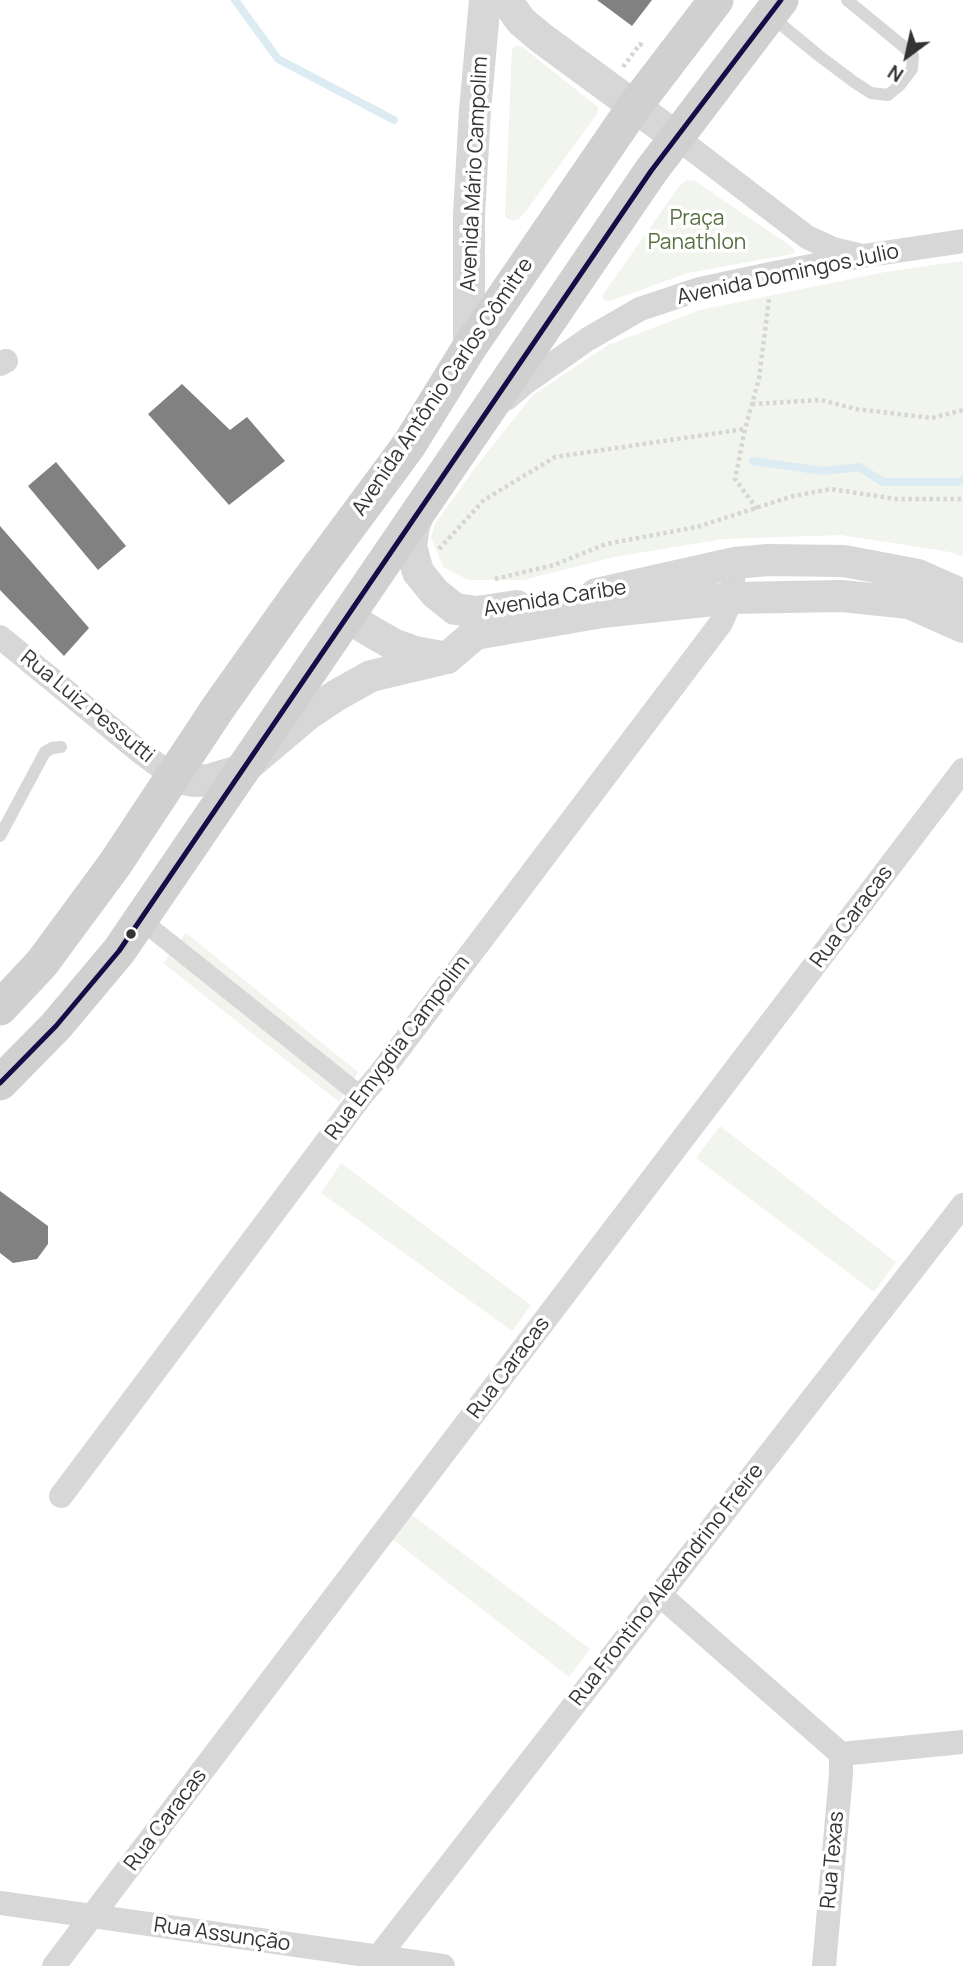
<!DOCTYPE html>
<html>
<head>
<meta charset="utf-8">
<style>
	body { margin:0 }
	#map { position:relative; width:963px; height:1966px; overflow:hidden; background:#fff; font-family:Manrope,sans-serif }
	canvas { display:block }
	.north { position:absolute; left:872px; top:21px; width:70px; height:70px; -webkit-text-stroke:5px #fff; paint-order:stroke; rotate:213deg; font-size:19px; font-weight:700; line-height:28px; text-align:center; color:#333 }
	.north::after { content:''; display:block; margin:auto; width:24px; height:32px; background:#333; clip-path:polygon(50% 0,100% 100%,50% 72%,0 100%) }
</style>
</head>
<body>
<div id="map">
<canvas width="963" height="1966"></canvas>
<div class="north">N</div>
</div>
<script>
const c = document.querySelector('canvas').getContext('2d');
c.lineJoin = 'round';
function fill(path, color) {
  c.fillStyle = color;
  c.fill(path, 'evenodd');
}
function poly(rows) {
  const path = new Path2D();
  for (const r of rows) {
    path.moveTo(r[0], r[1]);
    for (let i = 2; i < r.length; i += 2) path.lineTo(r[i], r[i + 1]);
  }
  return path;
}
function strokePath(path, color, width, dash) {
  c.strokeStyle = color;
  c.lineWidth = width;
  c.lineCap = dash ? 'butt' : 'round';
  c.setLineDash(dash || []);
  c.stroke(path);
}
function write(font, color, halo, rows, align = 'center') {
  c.font = font + ' Manrope,sans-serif';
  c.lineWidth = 7;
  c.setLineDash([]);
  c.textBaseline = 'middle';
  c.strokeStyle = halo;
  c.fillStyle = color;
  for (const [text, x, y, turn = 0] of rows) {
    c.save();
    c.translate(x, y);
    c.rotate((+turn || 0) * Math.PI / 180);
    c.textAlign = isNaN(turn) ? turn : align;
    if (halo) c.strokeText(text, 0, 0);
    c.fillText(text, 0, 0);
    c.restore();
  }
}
fill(poly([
	[516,46,521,46,598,107,597,114,526,211,520,218,514,221,506,218,505,215,512,49],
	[687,180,695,181,792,247,795,250,793,254,688,273,610,301,605,301,602,296,680,185],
	[963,261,963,557,950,552,841,535,724,539,614,557,524,580,468,580,443,567,431,537,435,524,475,468,533,395,608,345,700,310,885,272],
	[186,933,358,1072,339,1102,163,963],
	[720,1126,896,1262,874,1292,696,1158],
	[341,1163,531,1305,512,1331,321,1193],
	[412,1515,590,1649,569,1677,392,1539]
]), '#f1f5ed');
strokePath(poly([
	[235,0,278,59,394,120],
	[753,461,823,471,859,467,883,482,958,482,963,480]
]), '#ddebf3', 8);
fill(poly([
	[597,0,652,0,632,26],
	[182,384,230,430,247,417,285,461,229,505,148,414],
	[56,462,126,546,98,570,28,486],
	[0,526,89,628,64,656,0,590],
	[0,1191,48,1226,48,1244,37,1259,13,1263,0,1253]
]), '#818181');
strokePath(poly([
	[623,67,640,44,643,46],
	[752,404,821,400,856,409,932,418,963,410],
	[757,509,735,479,745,429,759,379,769,299],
	[439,549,484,500,555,457,745,429],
	[495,579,554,565,606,544,697,527,793,496,831,489,896,499,963,499]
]), '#d6d6d6', 4.5, [3.5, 3.5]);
strokePath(poly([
	[772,17,818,55,854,82,871,93,888,95,900,85,912,69,913,56,903,46,847,0],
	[0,836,45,752,52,748,61,747]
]), '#d7d7d7', 12);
strokePath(poly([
	[141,920,361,1096]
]), '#d7d7d7', 19);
strokePath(poly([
	[676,137,807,237,833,249,858,255],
	[0,364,6,361],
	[506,399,525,383,588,339,640,309,700,289,775,273,863,256,963,241],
	[0,637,139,751,174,777],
	[61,1496,361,1096,379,1075,721,623,732,598,734,563],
	[660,1595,841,1754],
	[841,1754,963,1742],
	[0,1903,443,1966],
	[54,1966,963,770],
	[371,1966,963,1205],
	[824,1966,841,1774,841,1754]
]), '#d7d7d7', 24);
strokePath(poly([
	[506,0,521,21,540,37,676,137],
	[469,348,469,216,475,110,485,0],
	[420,510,414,526,411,546,418,572,435,593,455,609,477,612,517,606],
	[596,594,734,563,768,560,844,561,918,575,963,595],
	[348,615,365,628,393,644,415,652,447,658,475,634,602,612,732,598,842,596,909,603,963,627],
	[174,777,194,781,208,780,242,770,307,715,337,695,371,676,439,660]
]), '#d7d7d7', 32);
strokePath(poly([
	[0,1008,42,963,115,864,218,708,301,591,409,445,469,348,634,107,716,0],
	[0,1083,56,1026,119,951,651,171,781,0]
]), '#d0d0d0', 35);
strokePath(poly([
	[0,1083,56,1026,119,951,651,171,781,0]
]), '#170c46', 5);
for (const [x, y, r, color] of [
	[131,934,6,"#333"]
]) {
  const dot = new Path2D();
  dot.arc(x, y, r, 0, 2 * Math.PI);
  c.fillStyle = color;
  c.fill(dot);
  strokePath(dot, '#fff', 2.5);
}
write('21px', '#333', '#fff', [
	["Avenida Mário Campolim",475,174,-87],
	["Avenida Domingos Julio",788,275,-12],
	["Avenida Antônio Carlos Cômitre",443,387,-56],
	["Avenida Caribe",555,599,-9],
	["Rua Luiz Pessutti",87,707,39],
	["Rua Caracas",852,917,-53],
	["Rua Emygdia Campolim",398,1048,-53],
	["Rua Caracas",509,1368,-53],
	["Rua Frontino Alexandrino Freire",667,1585,-52],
	["Rua Caracas",166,1820,-53],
	["Rua Texas",833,1860,-85],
	["Rua Assunção",222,1935,8]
]);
write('21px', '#56703f', '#fff', [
	["Praça",697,219],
	["Panathlon",697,243]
]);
</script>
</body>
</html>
